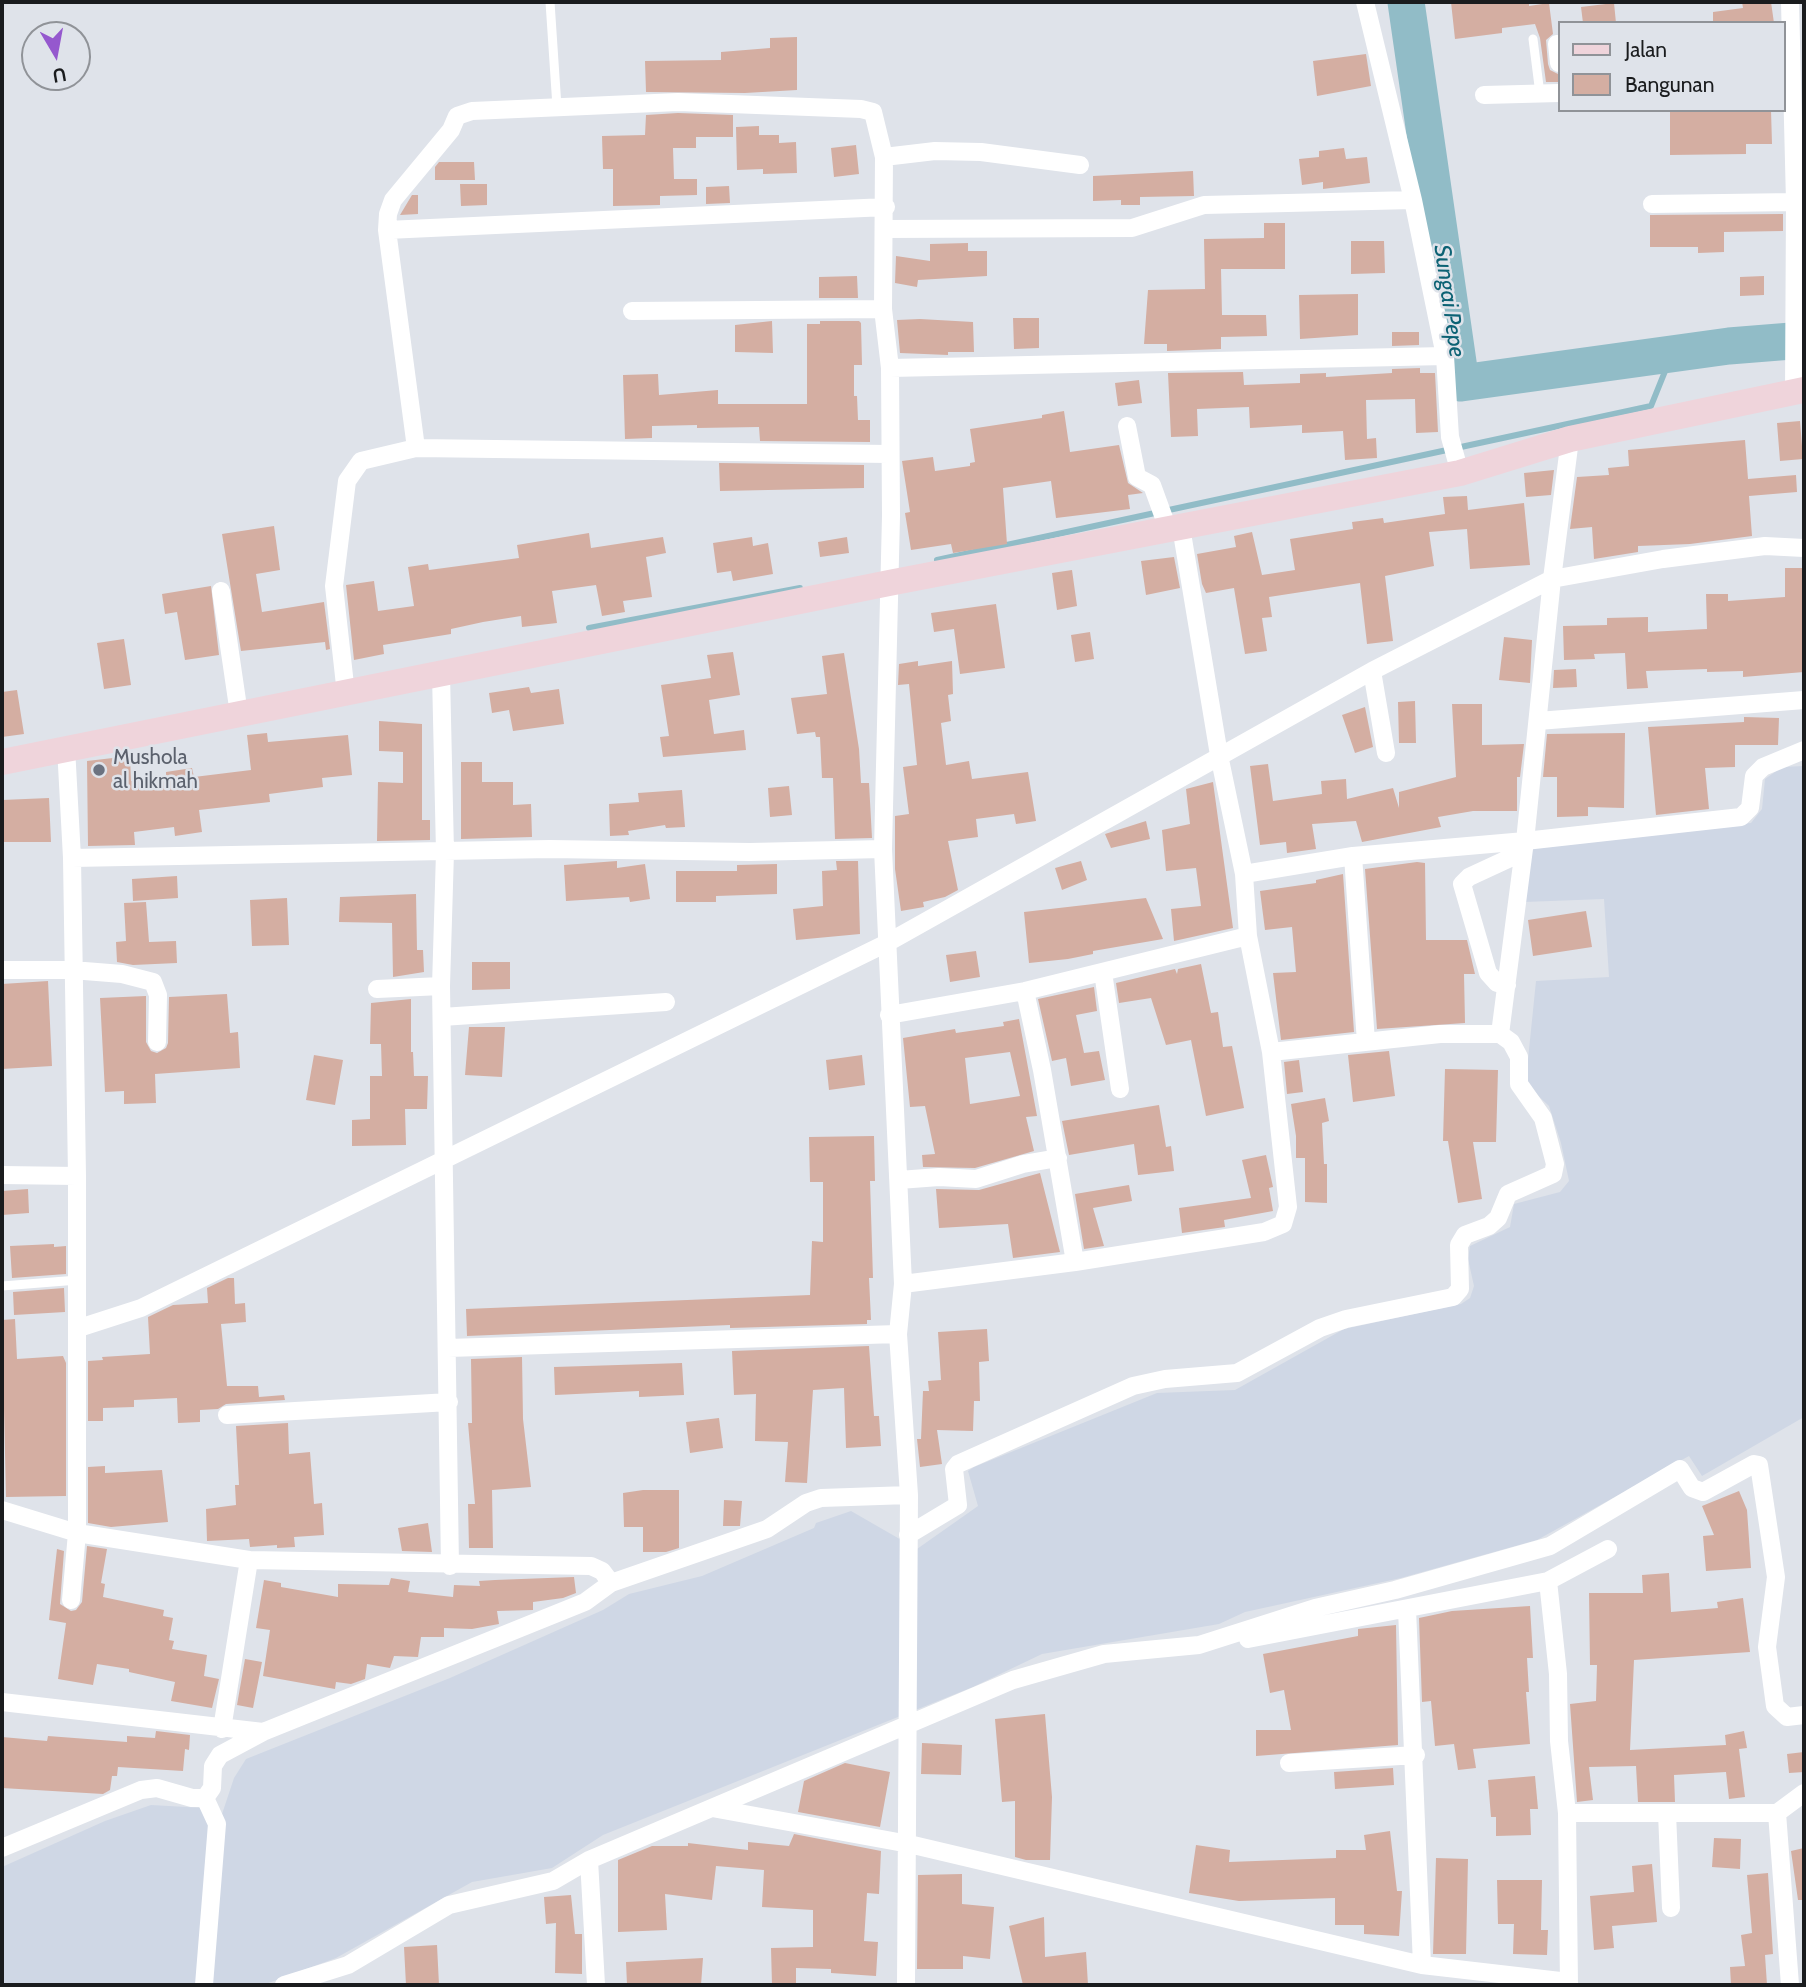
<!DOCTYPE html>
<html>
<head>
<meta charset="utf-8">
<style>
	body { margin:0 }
	#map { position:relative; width:1806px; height:1987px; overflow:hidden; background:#dfe3ea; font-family:Cabin,sans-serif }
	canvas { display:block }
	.frame { position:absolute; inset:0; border:4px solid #1a1c1e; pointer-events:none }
	.legend { position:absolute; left:1558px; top:21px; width:228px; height:91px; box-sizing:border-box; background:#dfe3ea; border:2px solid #909398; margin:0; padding:9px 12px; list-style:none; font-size:21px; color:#1a1c1e }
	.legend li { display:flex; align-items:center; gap:14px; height:35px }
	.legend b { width:35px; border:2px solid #909398 }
	.north { position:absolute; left:21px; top:21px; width:70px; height:70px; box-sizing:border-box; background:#dfe3ea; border:2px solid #909398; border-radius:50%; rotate:170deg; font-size:19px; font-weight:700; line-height:28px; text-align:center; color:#1a1c1e }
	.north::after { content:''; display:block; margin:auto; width:24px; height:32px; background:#9558ce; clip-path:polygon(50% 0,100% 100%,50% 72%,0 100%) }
</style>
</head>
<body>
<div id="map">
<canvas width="1806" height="1987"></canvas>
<div class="frame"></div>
<ul class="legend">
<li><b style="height:9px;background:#efd4db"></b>Jalan</li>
<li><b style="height:19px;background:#d4aea2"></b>Bangunan</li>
</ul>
<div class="north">U</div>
</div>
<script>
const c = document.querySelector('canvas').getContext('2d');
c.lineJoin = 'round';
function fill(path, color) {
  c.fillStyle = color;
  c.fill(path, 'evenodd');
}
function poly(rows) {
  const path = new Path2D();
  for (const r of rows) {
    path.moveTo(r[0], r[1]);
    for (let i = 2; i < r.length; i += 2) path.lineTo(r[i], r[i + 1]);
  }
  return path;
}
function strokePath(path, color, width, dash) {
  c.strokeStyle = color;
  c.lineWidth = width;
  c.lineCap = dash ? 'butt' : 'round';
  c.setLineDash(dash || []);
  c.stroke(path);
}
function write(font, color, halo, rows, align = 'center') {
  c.font = font + ' Cabin,sans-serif';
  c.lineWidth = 5;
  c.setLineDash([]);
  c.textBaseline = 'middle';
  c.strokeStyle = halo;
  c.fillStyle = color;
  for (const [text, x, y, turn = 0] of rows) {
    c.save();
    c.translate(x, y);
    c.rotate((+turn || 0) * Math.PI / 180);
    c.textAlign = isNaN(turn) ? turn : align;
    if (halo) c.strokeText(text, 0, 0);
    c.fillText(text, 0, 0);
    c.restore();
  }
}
fill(poly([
	[1804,766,1804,1417,1702,1476,1689,1456,1537,1540,1401,1578,1245,1612,1219,1624,1042,1654,973,1687,603,1835,552,1868,472,1882,336,1958,263,1985,2,1985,2,1867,105,1821,151,1805,204,1808,222,1814,234,1778,246,1759,450,1678,603,1610,629,1594,702,1576,814,1528,816,1523,851,1511,917,1549,978,1506,968,1471,974,1467,1157,1393,1235,1390,1344,1329,1461,1304,1470,1298,1474,1286,1468,1259,1470,1246,1510,1227,1514,1204,1560,1192,1569,1181,1561,1143,1549,1106,1531,1089,1526,1079,1536,981,1609,977,1604,899,1524,902,1530,847,1535,842,1751,823,1762,809,1765,779,1782,767]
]), '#cfd7e5');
strokePath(poly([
	[937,560,1651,406,1672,354],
	[589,628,800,588]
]), '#91bcc7', 6);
strokePath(poly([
	[1406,2,1461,383,1729,346,1804,340]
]), '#91bcc7', 37);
fill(poly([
	[1451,2,1529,2,1529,6,1549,3,1553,34,1546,40,1548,64,1550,70,1558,74,1559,82,1546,82,1540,38,1535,24,1502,28,1502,33,1455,39],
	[1742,2,1771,2,1774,23,1713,23,1713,12,1743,8],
	[1614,3,1616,23,1583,23,1581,7],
	[797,37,797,90,745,93,646,92,645,61,721,60,721,52,770,48,770,38],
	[1366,54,1371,86,1317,96,1313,61],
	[1670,110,1771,110,1772,144,1746,144,1746,154,1670,155],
	[678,113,733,115,733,137,696,137,696,148,673,148,674,179,697,179,697,195,660,196,660,205,613,206,613,169,603,169,602,136,645,135,646,115],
	[759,126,759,135,779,135,779,143,796,142,797,173,763,174,763,169,737,170,736,127],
	[856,145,859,174,834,177,831,148],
	[1344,148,1346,159,1367,157,1370,183,1323,189,1323,182,1302,185,1299,159,1319,157,1319,151],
	[439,162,474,162,475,180,435,180,435,167],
	[1193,171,1194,196,1140,197,1140,205,1121,205,1121,200,1093,201,1093,176],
	[460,184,487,184,487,205,461,206],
	[729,186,730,203,706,204,706,187],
	[412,195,418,195,418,214,400,215],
	[1783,214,1783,231,1724,232,1724,252,1698,253,1698,247,1650,247,1650,215],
	[1264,223,1285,223,1285,269,1221,269,1222,315,1266,315,1267,336,1221,337,1221,349,1167,351,1167,344,1144,344,1148,290,1205,289,1204,239,1264,238],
	[1351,241,1384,241,1385,273,1351,274],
	[968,243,968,251,987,251,987,276,918,280,917,287,895,283,896,256,930,261,930,244],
	[857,276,858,298,819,298,819,277],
	[1764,276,1764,295,1740,296,1740,277],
	[1358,294,1358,335,1300,339,1299,295],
	[1013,318,1039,318,1039,348,1014,349],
	[920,319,973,322,974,352,948,352,948,355,900,353,897,320],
	[772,321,773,353,735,352,735,325],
	[820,321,859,321,861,323,862,365,854,365,854,396,857,396,858,420,870,420,870,442,760,441,759,427,697,428,697,425,652,426,652,438,625,439,623,375,658,374,659,395,718,390,718,404,807,404,807,324,820,324],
	[1392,332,1419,332,1419,345,1392,346],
	[1420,368,1420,373,1435,373,1438,432,1416,433,1415,399,1366,400,1367,439,1376,438,1377,458,1345,460,1343,431,1302,433,1302,425,1250,428,1249,407,1197,409,1198,436,1171,437,1168,373,1243,372,1244,385,1300,383,1300,374,1326,373,1326,377,1392,373,1392,369],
	[1139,380,1142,403,1118,406,1115,383],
	[1064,411,1070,452,1119,445,1128,483,1143,493,1128,495,1130,509,1056,518,1051,481,1003,488,1007,544,953,553,951,544,911,550,905,513,910,512,902,461,933,457,935,471,970,466,970,463,975,462,970,429,1042,418,1042,415],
	[1800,421,1803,459,1780,461,1777,423],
	[1745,440,1748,479,1796,475,1797,492,1749,496,1752,536,1690,544,1638,546,1638,552,1594,559,1592,527,1570,529,1577,477,1609,475,1608,468,1629,466,1628,450],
	[719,463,864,465,864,488,720,491],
	[1554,470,1551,495,1526,497,1524,473],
	[1467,496,1468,510,1524,503,1530,565,1470,569,1467,529,1429,532,1434,566,1385,576,1393,641,1367,644,1360,583,1269,597,1272,617,1262,618,1267,651,1245,654,1234,588,1206,593,1202,584,1197,554,1236,547,1234,536,1252,532,1262,575,1295,570,1290,539,1353,529,1352,522,1383,518,1384,523,1445,514,1443,497],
	[274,526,280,570,256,574,262,612,324,602,330,649,326,650,325,642,241,651,222,534],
	[589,533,591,548,663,537,666,553,646,557,652,597,623,601,625,612,602,616,596,585,552,591,557,623,522,627,521,616,483,622,451,629,451,634,383,645,384,654,354,660,346,585,374,581,378,611,414,606,408,567,428,564,429,570,519,558,517,545],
	[752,537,753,546,768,543,773,574,733,581,731,571,717,573,713,543],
	[847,537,849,553,820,557,818,542],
	[1174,557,1180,588,1146,595,1141,561],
	[1785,568,1804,568,1804,672,1743,677,1743,671,1707,672,1707,669,1646,671,1648,688,1627,689,1625,653,1594,654,1595,659,1564,660,1563,626,1607,625,1607,618,1648,617,1648,632,1707,629,1706,594,1728,594,1728,601,1785,597],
	[1072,570,1077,606,1057,610,1052,573],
	[211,586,219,655,185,660,177,612,165,614,162,594],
	[996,604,1005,668,960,674,954,629,934,632,931,613],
	[1090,632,1094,659,1075,662,1071,635],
	[1504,637,1532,640,1530,683,1499,680],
	[124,639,131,685,104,689,97,643],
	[733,652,740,695,709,700,714,734,744,730,746,750,663,757,660,737,669,736,661,685,711,678,707,655],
	[844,653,859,749,861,783,869,783,872,838,835,839,833,778,822,778,820,737,816,737,815,732,797,734,791,698,827,694,822,656],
	[918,661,918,666,952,661,953,694,948,695,951,721,941,723,946,765,969,761,972,779,1028,772,1036,821,1016,824,1014,814,976,819,978,837,948,841,958,890,945,897,923,902,924,907,901,911,895,869,895,816,909,814,903,767,917,765,909,684,898,685,899,664],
	[1576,669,1577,687,1553,688,1554,670],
	[529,687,531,693,559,689,564,724,513,731,509,710,492,713,489,693],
	[17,690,24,734,2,737,2,692],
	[1415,701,1416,743,1399,743,1398,702],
	[1452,704,1482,704,1482,745,1524,744,1520,777,1517,777,1517,811,1473,811,1438,817,1441,827,1362,842,1356,821,1312,824,1316,849,1287,853,1286,842,1260,845,1250,766,1268,764,1273,801,1322,794,1321,781,1346,779,1347,799,1393,788,1399,808,1399,792,1456,777],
	[1365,707,1373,747,1355,753,1342,715],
	[1744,717,1779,718,1778,745,1735,745,1735,767,1705,768,1709,809,1656,815,1648,727,1744,722],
	[379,721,422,724,422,820,430,820,430,840,377,841,378,782,403,783,403,752,379,751],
	[267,733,268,742,348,735,352,775,322,778,323,787,269,794,270,802,199,810,202,832,175,836,174,827,134,832,135,845,88,846,87,761,130,756,131,781,166,776,166,772,192,768,194,777,251,770,247,735],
	[1625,733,1624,808,1588,807,1588,816,1557,817,1557,777,1543,777,1547,734],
	[461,762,482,762,482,782,513,782,513,805,531,804,532,837,461,839],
	[1213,782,1233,928,1174,941,1171,909,1201,906,1196,868,1166,871,1162,830,1190,824,1186,789],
	[789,786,792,815,770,817,768,788],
	[682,790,685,827,666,828,665,825,628,831,629,835,610,836,609,804,639,802,638,793],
	[49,798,51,842,2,842,2,800],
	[1146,821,1150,839,1111,848,1105,834],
	[617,861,617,868,645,864,650,899,630,902,629,897,566,901,564,865],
	[836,861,858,861,860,934,796,940,793,909,823,906,822,871,837,870],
	[1081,861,1087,880,1062,890,1055,868],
	[1417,862,1425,863,1426,940,1467,940,1475,974,1464,974,1465,1023,1377,1029,1365,869],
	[777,864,777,894,716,896,716,902,676,902,676,871,737,871,737,865],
	[1343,874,1354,1032,1281,1040,1273,973,1296,972,1292,927,1265,930,1260,891,1316,883,1316,880],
	[177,876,178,898,133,901,132,879],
	[416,894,417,950,423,950,424,972,393,977,392,923,339,922,340,897],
	[287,898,289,945,252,946,250,900],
	[1146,898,1163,939,1093,951,1093,954,1068,959,1029,963,1024,912],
	[146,902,149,942,176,941,177,963,133,965,117,962,116,942,126,941,124,903],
	[1586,911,1592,947,1533,956,1528,920],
	[976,951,980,977,950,982,946,955],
	[472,962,510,962,510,989,472,990],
	[1201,964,1211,1013,1218,1012,1223,1047,1232,1046,1244,1108,1206,1116,1191,1040,1166,1045,1151,998,1119,1003,1116,983,1175,969,1177,974,1178,969],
	[48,981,52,1066,2,1069,2,984],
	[1094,987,1097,1011,1076,1015,1084,1053,1099,1051,1105,1080,1071,1086,1066,1058,1052,1061,1038,999],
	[227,994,230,1033,238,1032,240,1068,155,1074,156,1103,124,1104,124,1091,105,1092,100,998,146,996,146,1042,151,1051,157,1053,166,1048,168,1043,169,997],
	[411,999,411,1052,413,1052,414,1076,428,1076,427,1109,405,1109,406,1145,352,1146,352,1120,370,1119,370,1076,382,1076,381,1044,370,1044,371,1003],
	[1019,1019,1037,1116,1026,1117,1034,1151,975,1168,923,1167,922,1155,935,1154,925,1106,910,1107,903,1038,955,1029,956,1033,1004,1026,1003,1022],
	[1010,1052,1020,1096,970,1104,965,1058],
	[469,1027,505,1027,502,1077,465,1075],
	[1389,1051,1395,1096,1353,1102,1348,1055],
	[314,1055,343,1060,335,1105,306,1100],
	[862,1055,865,1085,829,1090,826,1060],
	[1299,1060,1303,1092,1287,1094,1284,1062],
	[1445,1069,1498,1070,1496,1142,1473,1142,1482,1199,1458,1203,1448,1141,1443,1141],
	[1325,1098,1329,1121,1322,1123,1324,1164,1327,1164,1327,1203,1305,1202,1305,1158,1296,1158,1296,1136,1291,1104],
	[1159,1105,1166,1147,1171,1146,1174,1171,1138,1175,1134,1144,1069,1155,1062,1121],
	[874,1136,875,1181,870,1181,873,1278,869,1278,871,1320,867,1320,867,1324,730,1328,730,1325,467,1336,466,1309,810,1295,812,1241,823,1242,823,1182,810,1182,809,1137],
	[1266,1155,1273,1187,1269,1188,1273,1211,1224,1220,1225,1227,1182,1233,1179,1208,1251,1198,1242,1160],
	[1040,1173,1060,1252,1013,1258,1008,1224,939,1228,936,1189,979,1190],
	[1129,1185,1132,1201,1093,1208,1104,1246,1084,1249,1075,1194],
	[28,1189,29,1213,2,1215,2,1191],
	[54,1244,54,1247,66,1246,66,1274,12,1278,10,1246],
	[228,1278,234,1278,235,1304,245,1303,246,1322,221,1324,227,1386,258,1386,259,1397,284,1395,285,1400,226,1404,218,1409,200,1410,200,1422,178,1423,177,1398,134,1400,134,1407,103,1408,103,1421,88,1421,88,1361,103,1360,102,1357,150,1354,148,1317,173,1305,208,1303,207,1288],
	[64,1288,65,1312,14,1315,13,1292],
	[15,1319,17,1359,63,1356,66,1363,66,1496,6,1497,2,1320],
	[987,1329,989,1361,979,1362,980,1401,974,1401,973,1431,937,1430,942,1464,920,1467,917,1439,921,1439,923,1391,929,1391,928,1381,941,1380,938,1332],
	[869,1346,874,1416,879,1416,881,1446,846,1448,844,1388,813,1390,807,1483,785,1482,788,1442,755,1441,756,1394,734,1395,732,1351],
	[522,1357,523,1419,531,1487,492,1490,493,1548,469,1548,468,1504,475,1504,468,1423,472,1423,471,1359],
	[682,1363,684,1395,639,1397,639,1391,555,1395,554,1367],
	[719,1418,723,1448,690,1453,686,1422],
	[288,1423,289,1454,310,1452,314,1504,322,1503,324,1535,294,1537,295,1547,277,1548,277,1545,250,1547,249,1539,207,1541,206,1509,236,1505,235,1485,239,1485,236,1426],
	[105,1466,105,1473,162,1470,168,1522,111,1527,88,1523,88,1467],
	[643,1490,679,1490,679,1548,666,1552,643,1552,643,1527,624,1527,623,1493],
	[1739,1491,1747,1510,1751,1568,1706,1571,1703,1536,1714,1535,1702,1506],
	[724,1500,742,1501,740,1526,723,1526],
	[428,1523,432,1552,402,1551,398,1528],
	[87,1546,107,1549,101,1583,105,1584,103,1597,164,1610,163,1616,173,1618,169,1640,174,1641,172,1649,207,1655,204,1676,219,1679,212,1708,171,1701,175,1682,129,1672,129,1669,97,1664,93,1685,58,1679,66,1623,49,1620,57,1549,64,1551,60,1604,71,1611,76,1610,82,1602],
	[1669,1573,1671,1612,1718,1608,1717,1602,1743,1598,1750,1652,1634,1660,1630,1750,1726,1745,1725,1735,1744,1731,1747,1748,1739,1749,1745,1797,1729,1799,1726,1772,1674,1775,1675,1802,1638,1802,1636,1766,1589,1767,1593,1800,1577,1802,1570,1704,1596,1701,1597,1665,1590,1665,1589,1593,1643,1593,1642,1575],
	[574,1577,576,1593,563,1598,533,1602,533,1610,497,1611,499,1624,472,1629,444,1628,444,1637,421,1637,418,1657,394,1656,390,1668,367,1664,365,1679,351,1684,336,1682,335,1689,263,1676,270,1630,256,1628,264,1580,281,1583,281,1587,338,1597,338,1584,389,1585,391,1578,410,1581,408,1592,453,1597,454,1585,480,1586,479,1581,495,1580],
	[1530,1606,1533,1658,1527,1658,1529,1692,1526,1692,1530,1744,1473,1749,1476,1768,1458,1770,1454,1744,1435,1746,1431,1701,1422,1702,1419,1618,1452,1611],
	[1396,1625,1398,1745,1256,1756,1256,1730,1291,1730,1284,1690,1270,1693,1263,1654,1358,1636,1358,1629],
	[245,1659,262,1662,253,1708,237,1705],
	[1045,1714,1052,1797,1050,1860,1026,1860,1015,1857,1015,1801,1002,1802,995,1719],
	[156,1731,190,1735,189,1750,185,1749,183,1771,118,1767,117,1776,112,1776,110,1790,103,1794,2,1788,2,1737,47,1741,48,1736,127,1742,127,1736,155,1738],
	[922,1743,962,1745,961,1775,921,1774],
	[1804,1752,1804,1772,1789,1773,1787,1754],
	[845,1763,890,1772,880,1827,798,1812,804,1781],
	[1393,1768,1394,1785,1335,1789,1334,1772],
	[1535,1776,1538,1809,1530,1809,1531,1835,1496,1836,1496,1817,1491,1817,1488,1780],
	[1390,1831,1397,1891,1402,1891,1399,1936,1364,1934,1364,1925,1335,1925,1335,1898,1239,1901,1189,1893,1196,1845,1230,1850,1229,1862,1336,1858,1336,1850,1366,1850,1364,1835],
	[794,1834,881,1851,879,1894,867,1893,864,1941,878,1942,876,1976,831,1973,831,1969,796,1968,796,1985,772,1985,771,1948,813,1947,813,1910,762,1907,764,1870,716,1866,712,1900,665,1894,667,1930,618,1932,618,1860,652,1846,688,1846,688,1843,748,1850,748,1842,789,1846],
	[1714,1838,1741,1839,1740,1869,1712,1867],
	[1804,1848,1804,1900,1798,1900,1791,1851],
	[1436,1858,1468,1859,1466,1954,1433,1954],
	[1652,1864,1657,1922,1612,1926,1614,1948,1594,1950,1590,1896,1634,1892,1632,1866],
	[1768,1873,1773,1954,1765,1955,1767,1985,1731,1985,1730,1967,1745,1966,1741,1935,1752,1933,1747,1875],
	[962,1874,962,1904,994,1907,990,1959,963,1956,963,1969,917,1969,918,1875],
	[1497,1880,1542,1880,1541,1930,1548,1930,1547,1955,1513,1954,1514,1924,1498,1924],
	[571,1895,575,1934,582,1934,582,1974,555,1973,556,1923,546,1924,544,1897],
	[1044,1917,1045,1957,1086,1952,1088,1985,1023,1985,1009,1926],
	[437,1945,439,1985,406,1985,404,1947],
	[703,1958,701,1985,627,1985,626,1962]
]), '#d4aea2');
strokePath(poly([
	[550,2,557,107],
	[1533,39,1540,94],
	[2,1286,78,1280]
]), '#fff', 9);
strokePath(poly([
	[1365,2,1413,200,1445,356,1450,437,1460,473],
	[1790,2,1795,202,1794,392],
	[1557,44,1559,63],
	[1484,95,1559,93],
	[884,157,935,151,981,152,1080,165],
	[1652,204,1795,202],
	[884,229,1132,228,1204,205,1413,200],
	[387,230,886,207],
	[632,311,883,309],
	[890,368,1445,356],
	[1127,426,1137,477,1152,485,1168,529],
	[416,448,387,230,388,214,393,200,451,130,457,116,472,111,678,102,861,109,873,112,884,157,883,309,890,368,891,516,883,849,903,1284,898,1334,909,1495,906,1985],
	[221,591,239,714],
	[1372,671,1386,753],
	[441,674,445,852,441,986,450,1566],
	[346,694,334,586,347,481,361,461,416,448,889,454],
	[1538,721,1804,700],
	[66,747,72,858,77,1176,77,1533,249,1560,591,1566,602,1571,611,1583],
	[1353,856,1366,1042],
	[72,858,550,849,750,852,883,849],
	[1244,874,1353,856,1525,841,1741,817,1750,808,1754,776,1763,767,1804,750],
	[2,970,72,970,122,974,153,982,158,995,157,1042],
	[1103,972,1120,1089],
	[1507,985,1497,983,1488,973,1462,884,1469,877,1523,852],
	[377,989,441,986],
	[1025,991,1042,1070,1075,1262],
	[889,1015,1025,991,1248,936],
	[442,1017,666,1002],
	[1271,1052,1440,1034,1500,1034],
	[2,1175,77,1176],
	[899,1180,939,1177,976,1179,1023,1164,1058,1158],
	[903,1284,1075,1262,1264,1232,1283,1224,1288,1207,1271,1052,1248,936,1244,874,1219,755,1181,527],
	[79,1328,141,1308,887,943,1372,671,1552,579,1663,559,1765,546,1804,548],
	[448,1348,898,1334],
	[227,1415,449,1402],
	[2,1510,77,1533,71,1600],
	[908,1535,958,1505,954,1469,958,1464,1133,1386,1165,1379,1237,1373,1320,1328,1346,1319,1453,1297,1460,1289,1459,1245,1465,1235,1489,1226,1498,1218,1508,1194,1553,1174,1555,1164,1543,1118,1519,1084,1519,1057,1511,1042,1500,1034,1525,841,1552,579,1570,439],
	[1548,1581,1558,1674,1559,1741,1567,1813,1569,1985],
	[1407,1609,1422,1965],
	[1248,1639,1548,1581,1608,1549],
	[2,1702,263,1732],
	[222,1729,249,1560],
	[1289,1763,1416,1755],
	[712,1808,909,1844,1422,1965,1569,1982],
	[1567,1813,1777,1813],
	[1667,1813,1671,1908],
	[2,1848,141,1790,157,1788,192,1798,205,1798,212,1788,213,1766,220,1755,263,1732,585,1602,611,1583,767,1529,806,1503,821,1498,909,1495],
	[589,1860,596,1985],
	[204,1985,217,1824,205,1798],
	[284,1985,348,1965,449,1905,553,1881,589,1860,1013,1680,1104,1654,1199,1645,1315,1608,1395,1590,1550,1546,1680,1469,1692,1488,1703,1492,1754,1464,1759,1465,1776,1577,1767,1647,1775,1706,1787,1717,1804,1715],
	[1790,1985,1777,1813,1804,1793]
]), '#fff', 18);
strokePath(poly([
	[2,762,889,583,1460,473,1570,439,1804,390]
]), '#efd4db', 26);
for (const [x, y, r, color] of [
	[99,770,7,"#6b7280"]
]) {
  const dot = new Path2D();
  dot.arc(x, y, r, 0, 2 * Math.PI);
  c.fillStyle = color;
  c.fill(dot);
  strokePath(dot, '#dfe3ea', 2.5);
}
write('21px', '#5b616d', '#dfe3ea', [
	["Mushola",113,758],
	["al hikmah",113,782]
], 'left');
write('italic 23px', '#0c6274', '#dfe3ea', [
	["Sungai Pepe",1449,301,82]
]);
</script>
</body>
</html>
